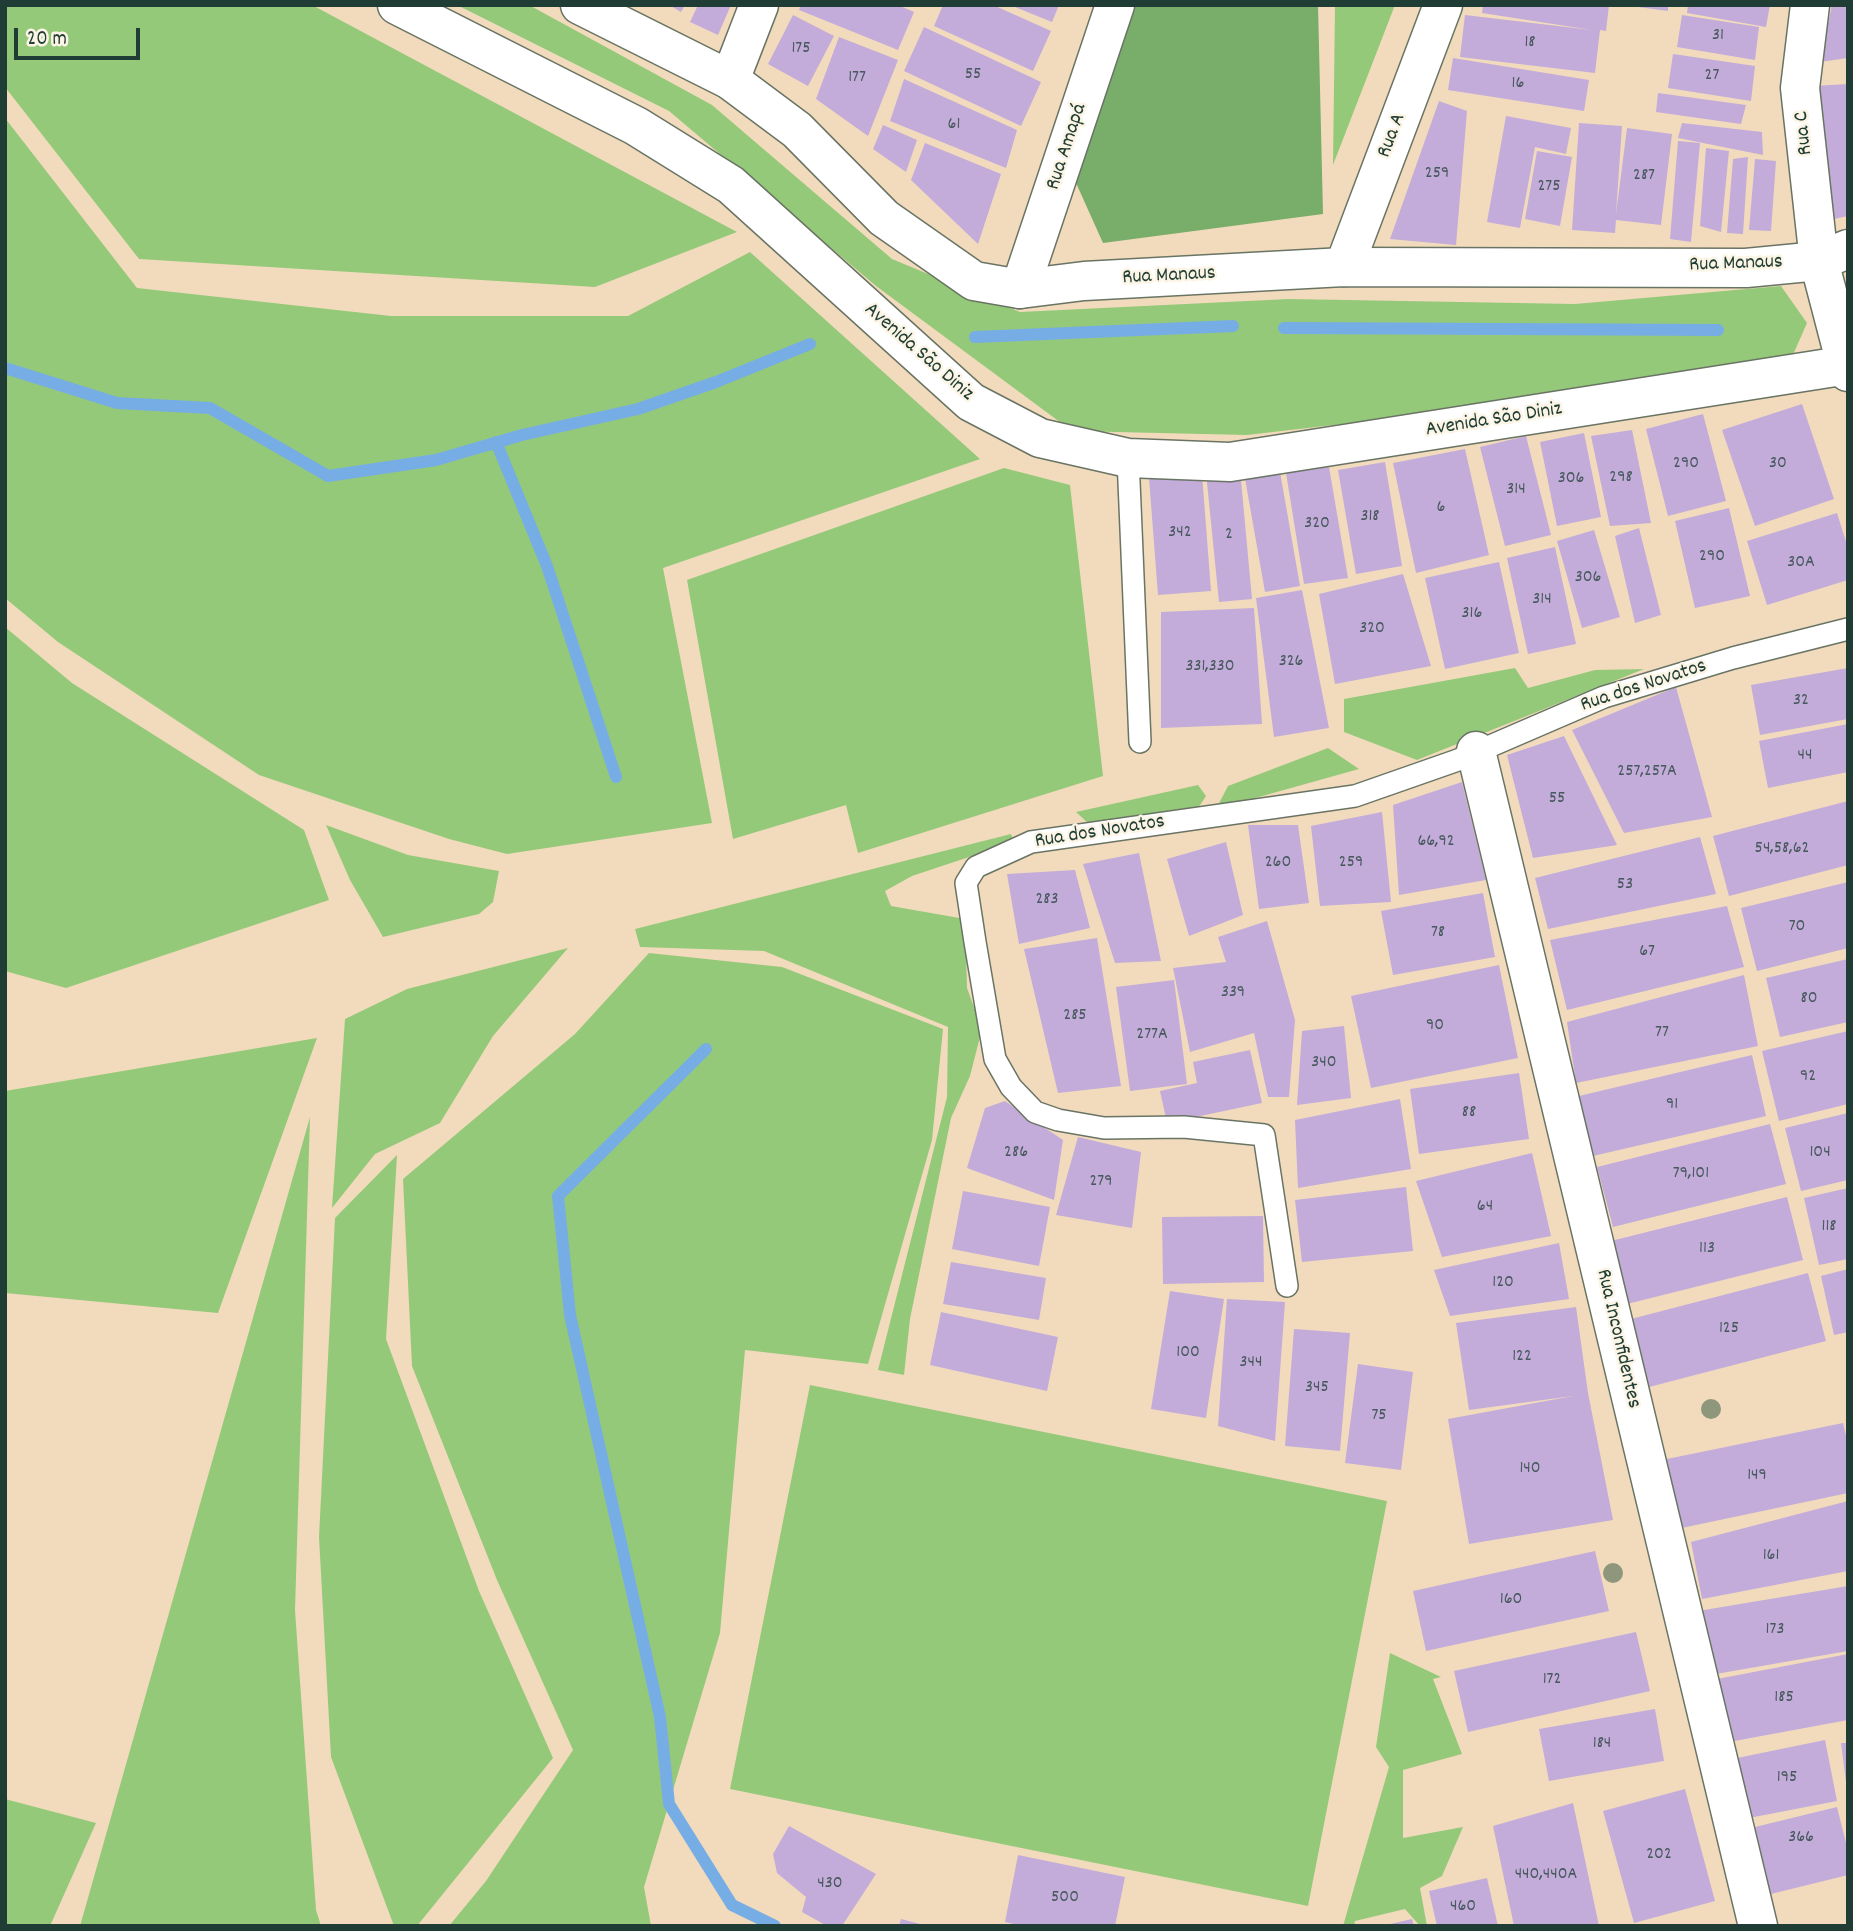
<!DOCTYPE html>
<html>
<head>
<meta charset="utf-8">
<style>
	body { margin:0 }
	#map { position:relative; width:1853px; height:1931px; overflow:hidden; background:#f2dbbc; font-family:Dekko,sans-serif }
	canvas { display:block }
	.frame { position:absolute; inset:0; border:7px solid #1f3d34; pointer-events:none }
	.scale { position:absolute; left:14px; top:28px; width:126px; height:32px; box-sizing:border-box; border:4px solid #1f3d34; border-top:0; padding-left:9px; font-size:21px; line-height:24px; white-space:nowrap; color:#1f3d34; -webkit-text-stroke:5px #fcf5e5; paint-order:stroke }
</style>
</head>
<body>
<div id="map">
<canvas width="1853" height="1931"></canvas>
<div class="frame"></div>
<div class="scale">20 m</div>
</div>
<script>
const c = document.querySelector('canvas').getContext('2d');
c.lineJoin = 'round';
function fill(path, color) {
  c.fillStyle = color;
  c.fill(path, 'evenodd');
}
function poly(rows) {
  const path = new Path2D();
  for (const r of rows) {
    path.moveTo(r[0], r[1]);
    for (let i = 2; i < r.length; i += 2) path.lineTo(r[i], r[i + 1]);
  }
  return path;
}
function strokePath(path, color, width, dash) {
  c.strokeStyle = color;
  c.lineWidth = width;
  c.lineCap = dash ? 'butt' : 'round';
  c.setLineDash(dash || []);
  c.stroke(path);
}
function write(font, color, halo, rows, align = 'center') {
  c.font = font + ' Dekko,sans-serif';
  c.lineWidth = 5;
  c.setLineDash([]);
  c.textBaseline = 'middle';
  c.strokeStyle = halo;
  c.fillStyle = color;
  for (const [text, x, y, turn = 0] of rows) {
    c.save();
    c.translate(x, y);
    c.rotate((+turn || 0) * Math.PI / 180);
    c.textAlign = isNaN(turn) ? turn : align;
    if (halo) c.strokeText(text, 0, 0);
    c.fillText(text, 0, 0);
    c.restore();
  }
}
fill(poly([
	[5,5,312,5,737,232,595,287,139,259,5,87],
	[457,5,529,5,712,105,892,259,1020,312,1289,299,1575,304,1781,286,1807,323,1792,357,1594,395,1247,435,1072,431,876,286,669,111],
	[1335,5,1395,5,1333,165],
	[5,118,137,288,391,316,628,316,750,252,980,459,663,568,712,823,507,854,449,839,259,775,58,642,5,598],
	[1004,468,1070,485,1103,776,858,853,846,805,733,839,687,580],
	[5,627,72,683,304,830,329,900,66,988,5,971],
	[1515,668,1528,688,1595,670,1644,669,1417,760,1344,732,1344,699],
	[1328,748,1359,769,1216,809,1228,786],
	[1198,785,1206,796,1196,811,1089,824,1076,812],
	[326,825,408,855,499,871,493,902,479,914,383,937,350,880],
	[1011,834,1014,842,912,876,885,891,891,906,965,919,967,988,982,1029,970,1076,951,1118,910,1319,904,1375,878,1370,947,1097,948,1027,764,951,640,947,635,929],
	[568,948,493,1036,440,1123,375,1154,332,1208,345,1019,407,989],
	[649,953,782,967,943,1029,932,1140,868,1364,745,1350,720,1633,644,1887,651,1926,449,1926,486,1881,573,1750,497,1580,412,1366,403,1179,575,1034],
	[317,1038,218,1313,5,1293,5,1091],
	[310,1117,295,1610,316,1910,321,1926,80,1926],
	[397,1155,386,1339,479,1591,553,1758,417,1926,394,1926,331,1757,319,1537,335,1218],
	[810,1385,1387,1501,1308,1906,730,1789],
	[1390,1653,1441,1677,1433,1679,1462,1754,1403,1770,1403,1838,1463,1827,1442,1876,1420,1888,1427,1926,1420,1926,1405,1909,1355,1921,1354,1926,1343,1926,1389,1767,1376,1747],
	[5,1799,96,1823,50,1926,5,1926]
]), '#95c97a');
fill(poly([
	[1133,5,1318,5,1323,214,1103,243,1072,174]
]), '#78ad6a');
strokePath(poly([
	[1284,328,1718,330],
	[975,337,1233,326],
	[5,368,117,403,210,408,328,476,436,460,522,435,638,409,716,382,810,344],
	[496,442,547,566,616,777],
	[706,1049,558,1196,570,1315,660,1717,669,1804,732,1905,775,1926]
]), '#77ade5', 12);
fill(poly([
	[669,5,685,5,681,12],
	[698,5,731,5,718,35,690,22],
	[801,5,898,5,914,12,898,50,799,10],
	[943,5,993,5,1051,31,1033,71,934,26],
	[1010,5,1059,5,1052,22],
	[1483,5,1609,5,1606,31,1600,30,1595,73,1460,57,1465,15,1592,30,1482,13],
	[1638,5,1668,5,1668,11,1638,7],
	[1688,5,1770,5,1766,27,1687,13],
	[1832,5,1848,5,1848,58,1820,62],
	[793,15,834,36,808,86,768,64],
	[1682,15,1759,27,1755,60,1677,47],
	[924,27,1041,82,1021,126,904,71],
	[839,37,898,60,868,136,816,99],
	[1673,54,1755,66,1751,101,1668,88],
	[1453,58,1589,80,1584,111,1448,90],
	[904,79,1017,130,1006,168,890,121],
	[1848,84,1848,216,1829,220,1814,86],
	[1658,93,1746,105,1741,124,1656,112],
	[1439,101,1467,111,1456,245,1390,239],
	[1506,116,1571,128,1566,154,1535,147,1520,228,1487,222],
	[1579,123,1622,126,1616,214,1627,128,1672,134,1661,225,1616,220,1615,233,1572,230],
	[1682,123,1762,132,1763,155,1678,138],
	[883,125,917,140,906,172,873,149],
	[1678,141,1700,143,1691,242,1670,239],
	[925,143,1001,174,978,244,911,180],
	[1706,148,1729,151,1721,232,1700,226],
	[1537,151,1572,157,1560,226,1525,219],
	[1748,157,1743,234,1727,233,1733,159],
	[1755,159,1776,161,1771,231,1749,230],
	[1802,404,1834,499,1755,526,1722,430],
	[1703,414,1726,501,1668,516,1646,429],
	[1632,430,1651,523,1610,526,1591,436],
	[1584,433,1601,517,1557,526,1540,442],
	[1526,436,1551,535,1505,546,1480,447],
	[1465,449,1489,555,1416,573,1393,463],
	[1385,462,1402,566,1356,574,1338,470],
	[1279,466,1300,586,1265,592,1244,473],
	[1329,467,1348,578,1304,584,1286,473],
	[1240,469,1252,599,1219,602,1206,473],
	[1202,474,1211,591,1158,595,1149,478],
	[1729,508,1750,596,1695,608,1675,521],
	[1837,513,1848,548,1848,580,1767,605,1747,541],
	[1639,528,1661,615,1635,623,1615,536],
	[1594,530,1620,617,1582,628,1557,541],
	[1555,547,1576,644,1528,654,1507,558],
	[1499,562,1519,653,1445,669,1425,578],
	[1403,574,1431,666,1335,684,1319,594],
	[1302,590,1329,728,1274,737,1256,598],
	[1254,608,1262,724,1161,728,1161,612],
	[1848,668,1848,719,1760,735,1751,685],
	[1676,687,1712,817,1624,833,1572,730],
	[1848,724,1848,772,1768,788,1759,741],
	[1564,736,1617,845,1533,858,1507,755],
	[1462,782,1486,880,1399,895,1393,805],
	[1848,801,1848,865,1729,896,1713,836],
	[1382,812,1391,902,1320,906,1311,826],
	[1248,825,1298,825,1309,903,1259,909],
	[1700,837,1716,894,1548,929,1535,878],
	[1226,842,1243,915,1189,936,1167,859],
	[1139,853,1161,961,1115,963,1083,864],
	[1075,870,1090,928,1019,944,1007,874],
	[1848,882,1848,948,1757,971,1741,908],
	[1483,893,1495,957,1393,975,1381,911],
	[1727,906,1744,967,1567,1010,1550,940],
	[1267,921,1295,1020,1289,1097,1268,1097,1254,1033,1190,1052,1173,968,1226,962,1218,937],
	[1097,938,1121,1086,1058,1093,1024,949],
	[1848,959,1848,1022,1780,1037,1766,978],
	[1499,965,1518,1058,1371,1088,1351,996],
	[1744,975,1758,1046,1576,1083,1567,1022],
	[1174,980,1187,1084,1130,1091,1116,987],
	[1344,1026,1351,1098,1297,1105,1302,1031],
	[1848,1031,1848,1104,1779,1121,1762,1051],
	[1250,1050,1262,1103,1167,1123,1160,1091,1197,1083,1193,1062],
	[1752,1055,1766,1116,1593,1156,1579,1096],
	[1519,1073,1529,1139,1419,1154,1410,1089],
	[1400,1099,1411,1169,1298,1188,1295,1120],
	[1005,1101,1063,1140,1054,1200,967,1168,985,1108],
	[1848,1113,1848,1180,1801,1191,1785,1128],
	[1770,1124,1786,1184,1613,1227,1597,1167],
	[1078,1137,1141,1152,1132,1228,1056,1215],
	[1532,1153,1551,1236,1442,1257,1416,1181],
	[1406,1187,1413,1251,1302,1262,1295,1200],
	[1848,1188,1848,1259,1819,1265,1804,1198],
	[963,1191,1050,1207,1039,1266,952,1249],
	[1787,1197,1803,1260,1627,1304,1611,1241],
	[1263,1216,1264,1282,1163,1284,1162,1217],
	[1559,1243,1569,1299,1450,1316,1434,1270],
	[951,1262,1046,1278,1039,1320,943,1304],
	[1848,1269,1848,1332,1834,1335,1821,1276],
	[1808,1273,1826,1341,1649,1387,1631,1319],
	[1170,1291,1224,1299,1206,1418,1151,1409],
	[1227,1299,1285,1302,1275,1441,1218,1426],
	[1576,1307,1588,1393,1613,1520,1469,1544,1448,1419,1573,1396,1469,1410,1456,1323],
	[941,1312,1058,1337,1047,1391,930,1365],
	[1294,1329,1350,1333,1340,1451,1285,1446],
	[1358,1364,1413,1372,1401,1470,1345,1463],
	[1843,1423,1848,1444,1848,1493,1677,1529,1662,1460],
	[1848,1501,1848,1571,1702,1599,1691,1542],
	[1595,1551,1609,1611,1426,1651,1413,1591],
	[1848,1586,1848,1651,1710,1675,1698,1611],
	[1636,1632,1650,1691,1468,1732,1454,1671],
	[1848,1654,1848,1720,1729,1742,1717,1679],
	[1655,1709,1664,1761,1549,1781,1539,1729],
	[1825,1740,1837,1801,1749,1818,1737,1758],
	[1841,1743,1848,1743,1848,1782,1846,1782],
	[1685,1789,1715,1901,1634,1923,1603,1811],
	[1573,1803,1599,1926,1514,1926,1493,1826],
	[1837,1807,1848,1851,1848,1875,1771,1894,1755,1827],
	[789,1826,876,1874,842,1926,827,1926,802,1912,806,1897,777,1873,773,1854],
	[1018,1855,1125,1877,1115,1926,1022,1926,1005,1922],
	[1487,1878,1498,1926,1437,1926,1429,1891],
	[901,1919,924,1925,924,1926,899,1926],
	[1412,1919,1414,1926,1386,1926,1386,1925]
]), '#c3acda');
const service = poly([
	[1128,458,1140,742],
	[1287,1286,1264,1135,1184,1127,1104,1128,1058,1120,1035,1112,1011,1087,995,1059,975,942,966,883,976,867,1031,842,1355,796,1458,760,1604,697,1733,658,1848,629]
]);
const minor = poly([
	[1810,5,1800,88,1819,261,1848,372],
	[730,80,759,5],
	[1344,267,1443,5],
	[1020,289,1115,5],
	[1476,751,1758,1926]
]);
const tertiary = poly([
	[397,5,636,126,731,185,971,402,1040,438,1128,458,1230,462,1848,365],
	[580,5,730,80,797,130,884,218,974,281,1020,289,1084,281,1344,267,1746,268,1819,261,1848,249]
]);
strokePath(service, '#697464', 24);
strokePath(minor, '#697464', 41);
strokePath(tertiary, '#697464', 41);
strokePath(service, '#fff', 21);
strokePath(minor, '#fff', 38);
strokePath(tertiary, '#fff', 38);
c.fillStyle = '#8e977b';
for (const [x, y] of [
	[1711,1409],
	[1613,1573]
]) {
  c.beginPath();
  c.arc(x, y, 10, 0, 2 * Math.PI);
  c.fill();
}
write('18px', '#48595e', null, [
	["31",1718,37],
	["18",1530,44],
	["175",801,50],
	["55",973,76],
	["27",1712,77],
	["177",857,79],
	["16",1518,85],
	["61",954,126],
	["259",1437,175],
	["287",1644,177],
	["275",1549,188],
	["290",1686,465],
	["30",1778,465],
	["298",1621,479],
	["306",1571,480],
	["314",1516,491],
	["6",1441,509],
	["318",1370,518],
	["320",1317,525],
	["342",1180,534],
	["2",1229,536],
	["290",1712,558],
	["30A",1801,564],
	["306",1588,579],
	["314",1542,601],
	["316",1472,615],
	["320",1372,630],
	["326",1291,663],
	["331,330",1210,668],
	["32",1801,702],
	["44",1805,757],
	["257,257A",1647,773],
	["55",1557,800],
	["66,92",1436,843],
	["54,58,62",1782,850],
	["260",1278,864],
	["259",1351,864],
	["53",1625,886],
	["283",1047,901],
	["70",1797,928],
	["78",1438,934],
	["67",1647,953],
	["339",1233,994],
	["80",1809,1000],
	["285",1075,1017],
	["90",1435,1027],
	["77",1662,1034],
	["277A",1152,1036],
	["340",1324,1064],
	["92",1808,1078],
	["91",1672,1106],
	["88",1469,1114],
	["286",1016,1154],
	["104",1820,1154],
	["79,101",1691,1175],
	["279",1101,1183],
	["64",1485,1208],
	["118",1829,1228],
	["113",1707,1250],
	["120",1503,1284],
	["125",1729,1330],
	["100",1188,1354],
	["122",1522,1358],
	["344",1251,1364],
	["345",1317,1389],
	["75",1379,1417],
	["140",1530,1470],
	["149",1757,1477],
	["161",1771,1557],
	["160",1511,1601],
	["173",1775,1631],
	["172",1552,1681],
	["185",1784,1699],
	["184",1602,1745],
	["195",1787,1779],
	["366",1801,1839],
	["202",1659,1856],
	["440,440A",1546,1876],
	["430",830,1885],
	["500",1065,1899],
	["460",1463,1908]
]);
write('21px', '#1f3d34', '#fcf5e5', [
	["Rua C",1805,133,-96],
	["Rua A",1393,136,-69],
	["Rua Amapá",1068,147,-72],
	["Rua Manaus",1736,265,-2],
	["Rua Manaus",1169,277,-3],
	["Avenida São Diniz",918,353,41],
	["Avenida São Diniz",1494,421,-9],
	["Rua dos Novatos",1644,687,-18],
	["Rua dos Novatos",1100,833,-9],
	["Rua Inconfidentes",1617,1339,77]
]);
</script>
</body>
</html>
